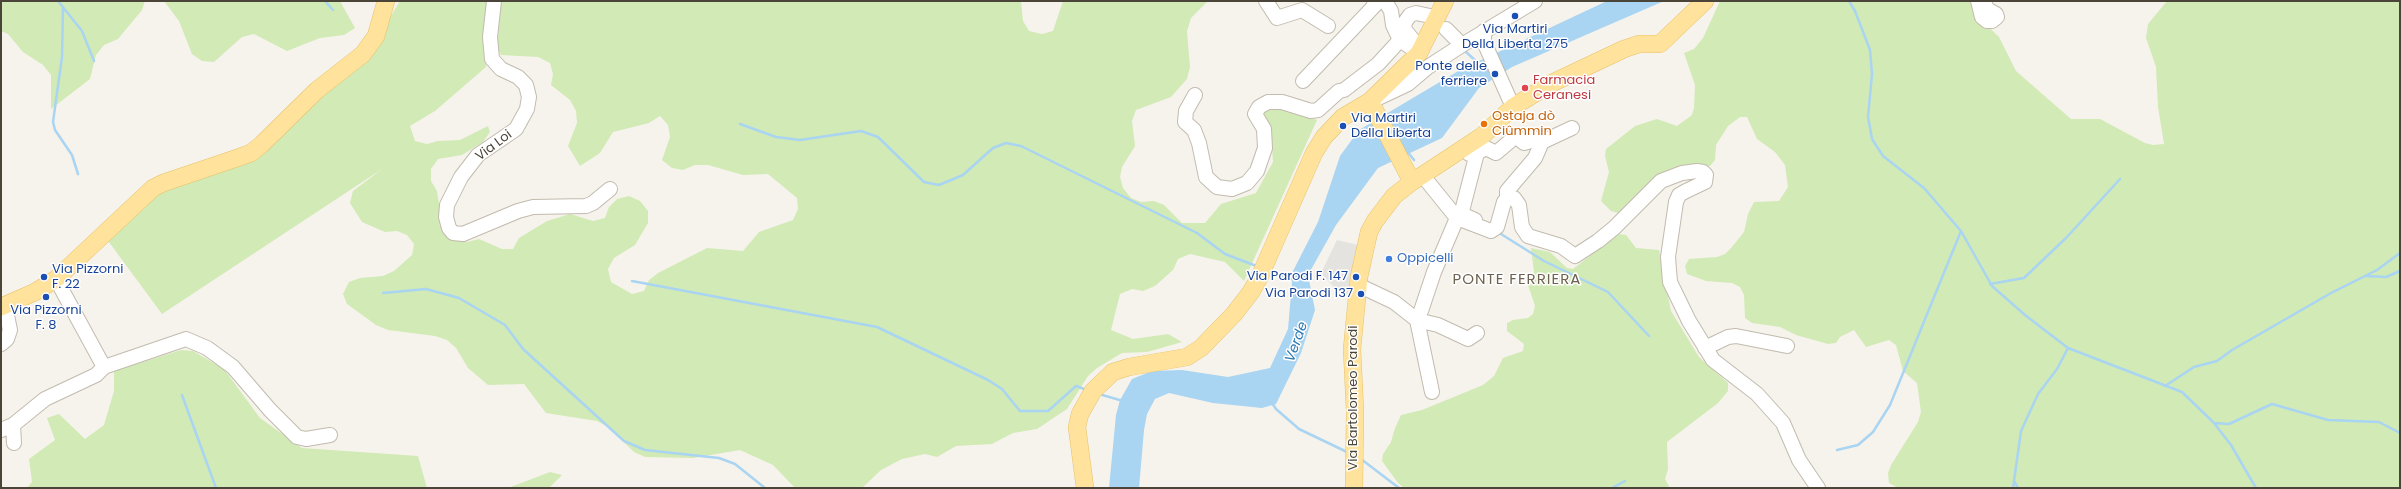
<!DOCTYPE html>
<html>
<head>
<meta charset="utf-8">
<style>
	body { margin:0 }
	#map { position:relative; width:2401px; height:489px; overflow:hidden; background:#f6f3ec; font-family:Poppins,sans-serif }
	canvas { display:block }
	.frame { position:absolute; inset:0; border:2px solid #4b4439; pointer-events:none }
</style>
</head>
<body>
<div id="map">
<canvas width="2401" height="489"></canvas>
<div class="frame"></div>
</div>
<script>
const c = document.querySelector('canvas').getContext('2d');
c.lineJoin = 'round';
function fill(path, color) {
  c.fillStyle = color;
  c.fill(path, 'evenodd');
}
function poly(rows) {
  const path = new Path2D();
  for (const r of rows) {
    path.moveTo(r[0], r[1]);
    for (let i = 2; i < r.length; i += 2) path.lineTo(r[i], r[i + 1]);
  }
  return path;
}
function strokePath(path, color, width, dash) {
  c.strokeStyle = color;
  c.lineWidth = width;
  c.lineCap = dash ? 'butt' : 'round';
  c.setLineDash(dash || []);
  c.stroke(path);
}
function write(font, color, halo, rows, align = 'center') {
  c.font = font + ' Poppins,sans-serif';
  c.lineWidth = 3;
  c.setLineDash([]);
  c.textBaseline = 'middle';
  c.strokeStyle = halo;
  c.fillStyle = color;
  for (const [text, x, y, turn = 0] of rows) {
    c.save();
    c.translate(x, y);
    c.rotate((+turn || 0) * Math.PI / 180);
    c.textAlign = isNaN(turn) ? turn : align;
    if (halo) c.strokeText(text, 0, 0);
    c.fillText(text, 0, 0);
    c.restore();
  }
}
fill(poly([
	[1,1,145,1,142,10,118,39,104,45,96,55,90,79,51,109,51,75,43,65,23,52,8,34,1,31],
	[164,1,340,1,355,28,344,35,320,38,287,51,254,34,242,37,214,62,202,61,192,54,179,21],
	[400,1,495,1,486,67,435,111,410,126,415,141,427,144,438,141,460,140,488,126,490,132,483,142,462,155,438,159,431,169,431,181,437,191,443,229,452,238,467,242,479,239,502,249,513,249,519,238,547,221,570,214,593,221,605,218,609,207,617,199,629,196,640,201,648,211,648,223,635,245,614,258,608,269,611,282,632,294,644,291,649,280,658,273,707,248,743,251,759,232,793,220,798,209,797,198,768,174,743,175,708,165,695,165,683,170,672,168,662,160,670,137,668,125,660,116,649,123,613,132,600,153,580,166,568,146,577,123,576,111,570,100,551,85,553,74,550,63,538,57,501,55,497,48,501,1,1021,1,1023,21,1029,31,1042,34,1053,31,1063,1,1208,1,1191,18,1187,31,1190,67,1187,79,1171,97,1136,110,1132,121,1135,146,1122,167,1120,177,1123,188,1131,198,1141,202,1154,201,1164,205,1182,223,1205,223,1221,204,1256,193,1273,162,1271,133,1260,115,1269,107,1280,106,1317,120,1244,281,1225,262,1190,254,1178,259,1173,270,1155,286,1143,291,1132,289,1120,294,1111,330,1133,339,1168,334,1182,342,1147,352,1122,353,1097,368,1088,376,1067,409,1037,429,1013,433,992,444,956,446,937,457,925,454,902,459,881,470,862,488,795,488,773,465,740,450,693,458,645,457,634,452,608,427,597,421,546,413,524,384,488,385,468,368,456,348,447,340,435,336,388,330,376,325,347,304,343,294,349,282,360,278,383,276,394,271,412,255,414,244,407,235,397,231,385,232,362,222,350,203,353,191,382,169,162,314,106,238,159,190,236,167,389,19],
	[1720,1,1973,1,1978,17,1999,37,2016,71,2071,119,2100,119,2145,143,2153,145,2164,144,2158,107,2156,67,2146,38,2148,24,2167,1,2400,1,2400,488,1898,488,1889,483,1888,473,1891,465,1918,422,1921,412,1917,383,1903,371,1896,345,1889,340,1866,347,1854,330,1840,337,1836,343,1828,344,1796,335,1780,327,1752,323,1745,318,1744,295,1740,287,1732,283,1706,281,1687,274,1685,266,1689,259,1717,257,1725,254,1731,248,1744,232,1748,214,1754,202,1779,201,1788,187,1785,165,1775,152,1757,139,1747,117,1740,117,1728,126,1716,145,1715,160,1710,166,1680,167,1618,213,1611,211,1601,201,1609,172,1605,156,1606,149,1635,126,1657,119,1677,126,1692,115,1694,108,1695,85,1684,53,1694,49,1703,38],
	[1618,234,1626,235,1636,248,1659,250,1671,311,1699,357,1728,383,1728,391,1718,403,1667,442,1668,469,1665,479,1670,488,1404,488,1398,483,1382,461,1383,454,1391,442,1395,428,1401,415,1422,410,1483,385,1494,376,1503,358,1523,351,1524,344,1507,331,1507,323,1513,320,1528,318,1533,314,1535,306,1528,285,1534,272,1531,248,1550,252,1567,268,1573,269],
	[181,350,193,351,224,369,260,418,302,448,418,456,427,488,27,488,32,482,29,459,55,440,47,418,59,414,85,439,104,425,114,391,114,371],
	[550,472,562,475,549,488,508,488]
]), '#d2eab5');
fill(poly([
	[1337,240,1358,245,1348,297,1343,297,1321,273]
]), '#e5e3e0');
fill(poly([
	[1607,1,1664,1,1512,67,1479,88,1442,138,1378,168,1336,225,1308,275,1315,310,1301,353,1276,404,1262,408,1213,403,1169,393,1155,399,1147,414,1144,430,1139,488,1109,488,1116,415,1120,400,1132,379,1152,371,1182,370,1228,377,1270,368,1288,329,1293,271,1318,222,1340,156,1359,130,1460,70]
]), '#a9d4f2');
strokePath(poly([
	[58,1,82,31,94,61],
	[325,1,333,10],
	[1849,1,1855,11,1870,50,1872,74,1868,117,1872,139,1883,156,1924,188,1961,231,1992,286,2025,315,2068,348,2182,392,2214,423,2231,445,2256,488],
	[63,8,62,57,53,122,55,130,72,155,78,174],
	[1465,51,1479,64],
	[740,124,776,137,800,140,861,131,878,137,924,182,939,185,963,175,993,148,1006,143,1021,146,1197,233,1225,254,1259,267],
	[1407,151,1414,160],
	[1501,234,1544,261,1608,292,1649,336],
	[1269,270,1294,280],
	[2366,276,2386,277,2400,271],
	[632,281,877,327,988,380,1002,389,1020,411,1048,411,1076,386,1087,390],
	[1990,284,2024,278,2066,238,2120,179],
	[383,293,426,289,459,298,505,325,523,349,624,441,645,450,719,458,735,464,765,488],
	[2165,386,2194,367,2217,361,2232,350,2331,293,2377,270,2400,253],
	[1099,394,1123,401],
	[182,395,216,488],
	[1272,403,1276,409,1299,429,1347,452],
	[2214,423,2229,424,2272,404,2328,420,2379,422,2400,433],
	[1837,450,1858,445,1873,432,1890,405,1961,231],
	[1361,459,1399,488],
	[2014,481,2018,488],
	[1612,488,1625,481],
	[2013,488,2021,431,2038,394,2057,369,2068,348]
]), '#a9d4f2', 2.5);
const minor = poly([
	[494,1,490,37,492,59,501,69,518,77,526,85,529,97,527,109,516,129,478,155,461,177,447,205,446,217,449,228,453,233,463,234,518,211,533,207,586,206,593,203,610,189],
	[1266,1,1277,18,1302,10,1328,26],
	[1385,1,1391,11,1393,25,1400,40,1419,53],
	[1978,1,1982,17,1987,21,1992,21,1997,17,1996,14,1987,9,1984,1],
	[1446,29,1462,45],
	[1484,31,1484,42,1513,107],
	[1414,41,1404,29,1405,22,1410,15,1416,13,1430,16],
	[1303,81,1377,3,1374,1],
	[1195,95,1186,111,1185,122,1194,130,1199,143,1206,177,1217,187,1232,189,1247,183,1257,171,1265,148,1264,129,1255,114,1259,107,1268,102,1282,102,1311,111,1318,110,1339,91,1344,90,1378,64,1400,40],
	[1374,100,1408,84,1428,67,1462,45,1535,1],
	[1469,154,1477,153,1486,148,1496,153,1516,136,1524,143,1528,142,1532,137],
	[1423,176,1457,218,1491,231,1497,227,1504,202,1509,197,1514,198,1519,205,1522,227,1528,236,1561,246,1575,256,1598,241,1614,228,1661,181,1682,173,1697,171,1703,172,1706,175,1705,182,1686,191,1679,195,1676,202,1668,257,1670,282,1689,321,1713,360,1757,394,1783,423,1799,460,1818,488],
	[1507,198,1507,191,1535,158,1542,142,1572,128],
	[1475,220,1464,215,1462,211,1477,153],
	[56,279,104,367],
	[1358,285,1394,302,1417,320,1438,325,1468,339,1477,333],
	[1421,311,1434,272,1457,218],
	[1417,320,1432,392],
	[1,344,7,339,10,330,5,306],
	[1705,348,1728,337,1736,336,1787,346],
	[13,425,14,443],
	[1,430,13,425,45,399,96,375,104,367,186,339,207,348,233,367,270,410,297,437,306,439,330,435]
]);
const major = poly([
	[1412,182,1482,136,1513,107,1550,84,1624,49,1639,44,1660,44,1705,1],
	[1,307,35,292,56,279,153,188,163,183,237,158,251,153,261,145,317,90,363,54,376,36,386,1],
	[1085,488,1077,427,1080,414,1093,391,1113,372,1129,367,1187,357,1201,348,1234,314,1251,292,1260,276,1314,153,1324,137,1343,117,1370,101,1419,53,1445,1],
	[1354,488,1355,411,1352,349,1359,277,1369,232,1375,221,1394,196,1412,182,1370,101]
]);
strokePath(minor, '#c2bbae', 16);
strokePath(major, '#e6c16a', 18);
strokePath(minor, '#fff', 14);
strokePath(major, '#ffe39c', 17);
for (const [x, y, r, color] of [
	[1515,16,4,"#1a4fb4"],
	[1495,74,4,"#1a4fb4"],
	[1525,88,4,"#e0444e"],
	[1484,124,4,"#e8710a"],
	[1343,126,4,"#1a4fb4"],
	[1389,259,4,"#3f7fe0"],
	[44,277,4,"#1a4fb4"],
	[1356,277,4,"#1a4fb4"],
	[1361,294,4,"#1a4fb4"],
	[46,297,4,"#1a4fb4"]
]) {
  const dot = new Path2D();
  dot.arc(x, y, r, 0, 2 * Math.PI);
  c.fillStyle = color;
  c.fill(dot);
  strokePath(dot, '#fff', 1.5);
}
write('13px', '#164399', '#fff', [
	["Via Martiri",1515,30,"center"],
	["Della Liberta 275",1515,45,"center"],
	["Ponte delle",1487,67],
	["ferriere",1487,82],
	["Via Martiri",1351,119,"left"],
	["Della Liberta",1351,134,"left"],
	["Via Pizzorni",52,270,"left"],
	["F. 22",52,285,"left"],
	["Via Parodi F. 147",1348,277],
	["Via Parodi 137",1353,294],
	["Via Pizzorni",46,311,"center"],
	["F. 8",46,326,"center"]
], 'right');
write('13px', '#be3a42', '#fff', [
	["Farmacia",1533,81],
	["Ceranesi",1533,96]
], 'left');
write('13px', '#c56008', '#fff', [
	["Ostaja dò",1492,117],
	["Ciûmmin",1492,132]
], 'left');
write('13px', '#4b4439', '#fff', [
	["Via Loi",494,146,-37],
	["Via Bartolomeo Parodi",1354,398,-90]
]);
write('13px', '#366cbe', '#fff', [
	["Oppicelli",1397,259]
], 'left');
write('italic 14px', '#2e7ab2', '#fff', [
	["Verde",1297,342,-70]
]);
c.letterSpacing = '1px';
write('15px', '#6e6250', '#fff', [
	["PONTE FERRIERA",1517,280]
]);
c.letterSpacing = '0px';
</script>
</body>
</html>
